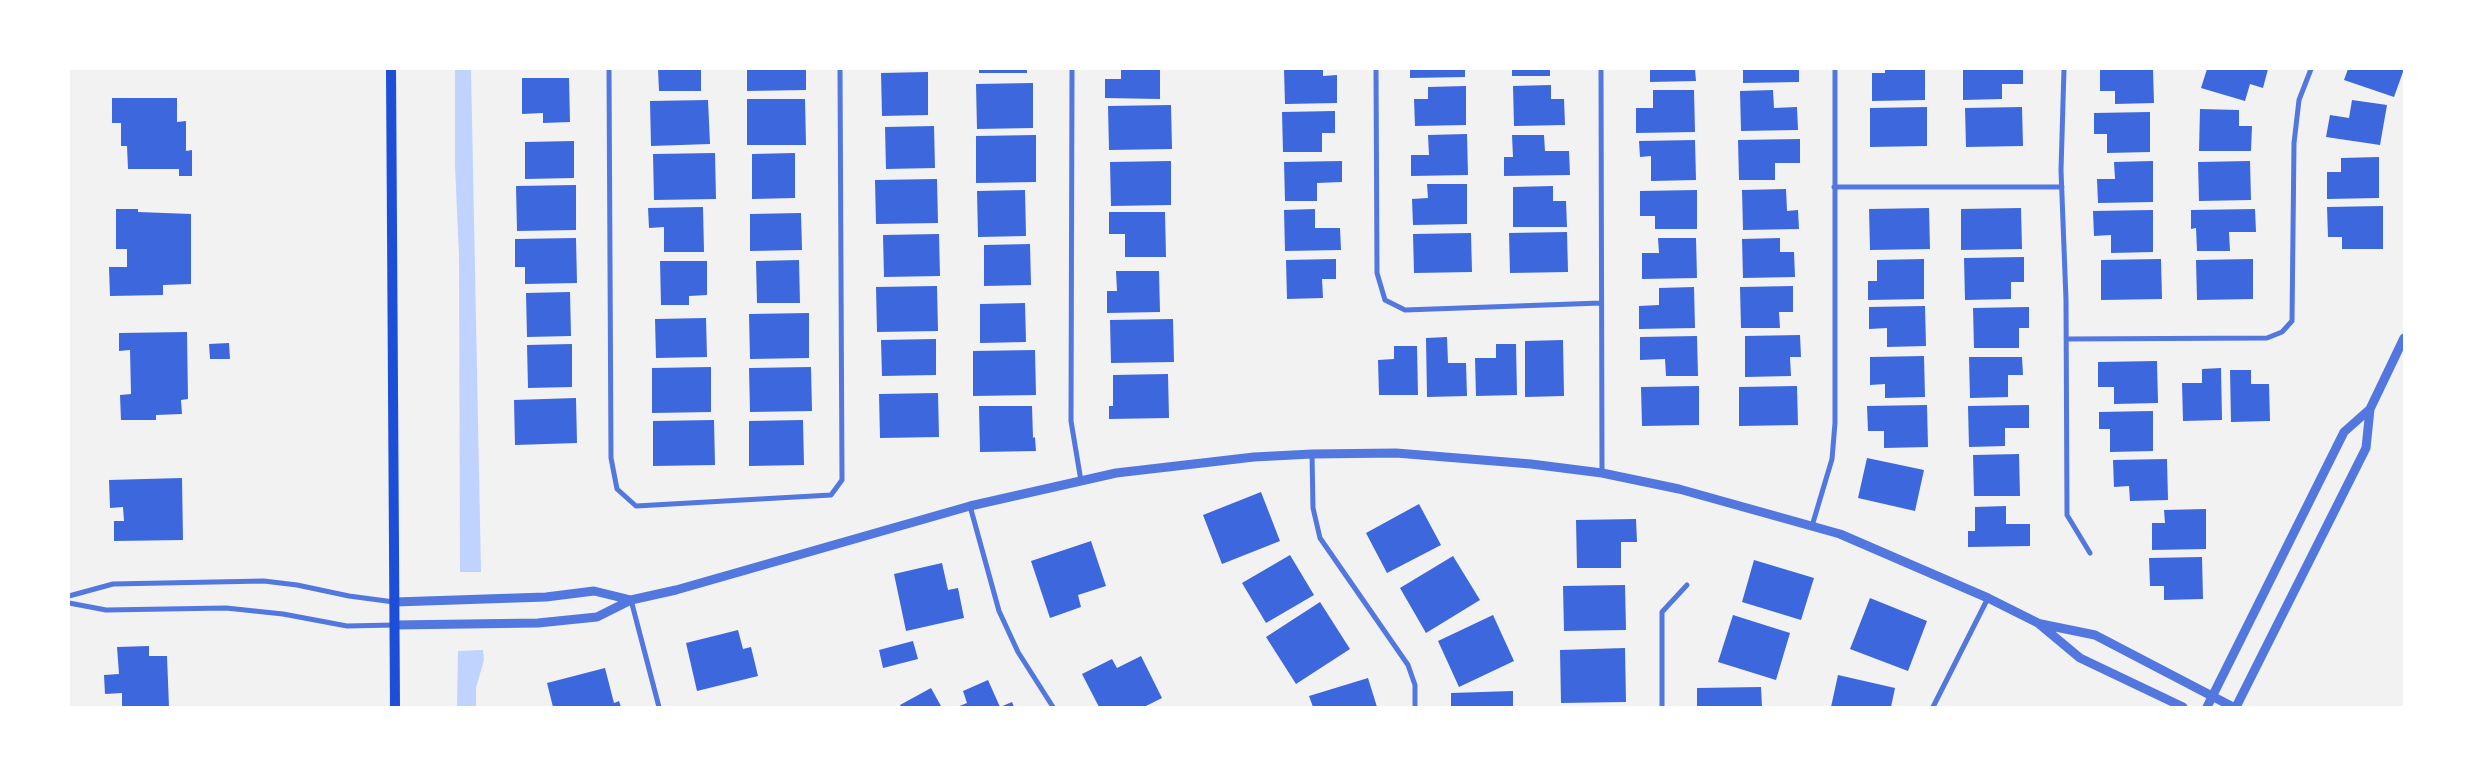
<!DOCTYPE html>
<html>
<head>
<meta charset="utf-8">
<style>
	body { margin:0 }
	#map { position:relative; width:2473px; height:776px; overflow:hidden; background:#f2f2f2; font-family:Signika,sans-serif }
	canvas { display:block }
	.frame { position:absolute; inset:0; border:70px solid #fff; pointer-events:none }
</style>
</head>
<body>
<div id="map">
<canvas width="2473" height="776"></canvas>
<div class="frame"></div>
</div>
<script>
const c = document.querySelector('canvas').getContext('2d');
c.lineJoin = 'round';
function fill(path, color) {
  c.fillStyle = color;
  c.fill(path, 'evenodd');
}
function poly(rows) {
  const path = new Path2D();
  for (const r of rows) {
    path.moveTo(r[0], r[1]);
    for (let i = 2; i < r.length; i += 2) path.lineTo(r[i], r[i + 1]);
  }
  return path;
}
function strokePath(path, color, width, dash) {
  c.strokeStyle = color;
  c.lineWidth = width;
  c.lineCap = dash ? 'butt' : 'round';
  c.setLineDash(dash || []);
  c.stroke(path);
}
fill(poly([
	[455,69,471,69,481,572,460,572,459,256,455,165],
	[483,650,484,660,476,688,476,707,457,707,458,651]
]), '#bfd3fe');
fill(poly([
	[658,69,701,69,701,91,659,91],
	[747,69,806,69,806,90,747,91],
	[979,69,1027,69,1027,73,979,73],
	[1121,69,1160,69,1160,99,1105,98,1105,79,1121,79],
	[1284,69,1323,69,1323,76,1337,75,1337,103,1285,104],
	[1410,69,1465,69,1465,77,1410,78],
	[1512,69,1550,69,1550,76,1512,76],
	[1650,69,1695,69,1696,81,1650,82],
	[1743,69,1799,69,1799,82,1743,83],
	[1885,69,1925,69,1925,100,1872,101,1872,73,1885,73],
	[1963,69,2023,69,2023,84,2002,84,2002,99,1963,100],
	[2100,69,2153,69,2154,103,2115,104,2115,91,2100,91],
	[2207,69,2268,69,2263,88,2250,84,2245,101,2201,88],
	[2348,69,2404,69,2394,97,2344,80],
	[928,72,928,115,882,116,881,73],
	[522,78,569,78,570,122,543,123,543,113,522,114],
	[1033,83,1033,128,977,129,976,84],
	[1551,85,1551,99,1564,99,1565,125,1514,126,1513,86],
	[1466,86,1466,125,1415,126,1414,99,1428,99,1428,87],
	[1653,90,1694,90,1695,132,1636,133,1636,108,1653,108],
	[1773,90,1774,108,1797,107,1798,130,1741,131,1740,91],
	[112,98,177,98,177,122,186,121,186,151,192,150,192,176,179,176,179,169,128,169,127,146,121,146,121,123,112,123],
	[747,99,805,99,806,145,747,145],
	[708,100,710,144,651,146,650,101],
	[2352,100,2387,105,2380,145,2326,137,2330,115,2349,118],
	[1171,105,1172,149,1109,150,1108,106],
	[1927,107,1927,146,1870,147,1870,108],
	[2022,107,2023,146,1966,147,1965,108],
	[2200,109,2239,110,2239,126,2252,126,2251,151,2199,151],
	[1335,111,1335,133,1322,133,1322,152,1283,152,1282,112],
	[2150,112,2150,152,2107,153,2107,134,2094,134,2094,113],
	[934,126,935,168,886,169,885,127],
	[1467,134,1468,175,1411,176,1411,155,1429,155,1428,135],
	[1036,135,1036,182,976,183,976,136],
	[1512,135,1544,135,1545,151,1569,151,1570,175,1504,176,1504,157,1513,157],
	[1800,139,1800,163,1775,163,1775,180,1739,180,1738,140],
	[1695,140,1696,180,1651,181,1651,156,1640,157,1639,141],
	[574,141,574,178,525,179,525,142],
	[715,153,716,199,654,200,653,154],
	[795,153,795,198,752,199,752,154],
	[2379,157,2379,198,2327,199,2327,172,2341,172,2341,158],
	[1171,161,1171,205,1111,206,1110,162],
	[1342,161,1342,182,1317,183,1317,201,1285,201,1284,162],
	[2153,161,2153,202,2098,203,2097,179,2115,179,2114,162],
	[2250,161,2251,200,2199,201,2198,162],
	[937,179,938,223,876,224,875,180],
	[1427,184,1467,184,1467,224,1413,225,1412,199,1428,198],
	[576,185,576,230,517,231,516,186],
	[1553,186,1553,201,1566,201,1567,227,1513,227,1513,187],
	[1786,189,1787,211,1798,210,1799,229,1743,230,1742,190],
	[1025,190,1026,236,978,237,977,191],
	[1697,190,1697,229,1655,229,1655,216,1640,216,1640,191],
	[2383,206,2383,249,2342,249,2342,237,2328,237,2327,207],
	[703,207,704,252,664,252,664,227,649,228,648,208],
	[1929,208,1930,249,1870,250,1869,209],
	[2021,208,2022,249,1961,250,1961,209],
	[116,209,138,209,138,212,191,214,191,284,163,285,163,295,110,296,109,267,127,267,127,249,116,249],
	[1315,209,1315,228,1340,228,1341,250,1285,251,1284,210],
	[2255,209,2256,232,2229,232,2230,251,2197,251,2196,228,2191,229,2191,210],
	[2153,210,2153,252,2111,253,2111,235,2094,236,2093,211],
	[1109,212,1165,212,1166,257,1125,257,1125,234,1109,234],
	[801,213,802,250,750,251,750,214],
	[1567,232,1568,272,1510,273,1509,233],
	[1471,233,1472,272,1414,273,1413,234],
	[939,234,940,276,884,277,883,235],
	[576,238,577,283,525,284,525,267,515,267,515,239],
	[1658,238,1696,238,1697,278,1642,279,1642,253,1659,253],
	[1780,238,1780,252,1794,252,1795,277,1743,278,1742,239],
	[1030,244,1031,285,984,286,984,245],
	[2024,257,2024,282,2011,282,2011,299,1965,300,1964,258],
	[1336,259,1336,279,1322,279,1323,298,1287,299,1286,260],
	[1924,259,1924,299,1868,300,1868,281,1877,281,1877,260],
	[2161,259,2162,299,2101,300,2101,260],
	[2253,259,2253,299,2197,300,2196,260],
	[799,260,800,303,757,303,756,261],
	[660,261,707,261,707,295,689,296,689,305,661,305],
	[1116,271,1159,271,1160,312,1107,313,1107,291,1117,291],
	[937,286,938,331,877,332,876,287],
	[1793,286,1793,312,1779,312,1780,328,1741,328,1740,287],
	[1694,287,1695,328,1639,329,1639,306,1659,305,1659,288],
	[570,292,571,336,527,337,526,293],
	[1025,303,1026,342,980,343,980,304],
	[1925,306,1926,346,1887,347,1887,328,1869,329,1869,307],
	[2029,307,2029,328,2019,328,2019,348,1974,348,1973,308],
	[809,313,809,358,750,359,749,314],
	[706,318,707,357,656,358,655,319],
	[1173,319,1174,362,1111,363,1110,320],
	[187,332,188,399,181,400,182,414,156,415,156,420,121,420,120,395,131,394,130,350,119,351,119,333],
	[1800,335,1801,357,1790,357,1791,376,1745,377,1745,336],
	[1697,336,1698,376,1666,376,1665,359,1640,360,1640,337],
	[1447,337,1448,363,1466,363,1467,396,1427,397,1426,338],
	[936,339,936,375,882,376,881,340],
	[1563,340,1564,396,1525,397,1525,341],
	[229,343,230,359,210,359,209,344],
	[572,344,572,387,528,388,527,345],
	[1496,344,1516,344,1517,395,1476,396,1475,358,1496,358],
	[1394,346,1417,346,1418,395,1379,395,1378,360,1394,359],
	[1035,350,1036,395,973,396,973,351],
	[1924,356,1925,397,1885,398,1885,384,1870,385,1870,357],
	[1969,357,2022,357,2023,375,2008,375,2008,397,1970,398],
	[2157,361,2158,403,2114,404,2114,387,2098,387,2098,362],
	[711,367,711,412,652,413,652,368],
	[811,367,812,411,750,412,749,368],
	[2221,368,2222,420,2183,421,2182,383,2202,383,2202,369],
	[2230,370,2251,370,2251,384,2269,384,2270,421,2231,422],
	[1168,374,1169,418,1109,419,1109,406,1113,406,1113,375],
	[1699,386,1699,425,1642,426,1641,387],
	[1797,386,1798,425,1739,426,1739,387],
	[938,393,939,437,880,438,879,394],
	[576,398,577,443,515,445,514,400],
	[1927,405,1928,447,1884,448,1884,431,1868,431,1867,406],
	[2029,405,2029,428,2005,428,2005,446,1969,447,1968,406],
	[979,406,1032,406,1033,438,1035,437,1036,451,980,452],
	[2153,411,2153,451,2110,452,2110,429,2099,429,2099,412],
	[714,420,715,465,653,466,653,421],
	[803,420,804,465,749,466,749,421],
	[2019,454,2020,496,1974,496,1973,455],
	[1867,458,1924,470,1915,511,1858,498],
	[2167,459,2168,500,2130,501,2129,486,2114,487,2113,460],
	[182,478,183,540,114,541,114,521,124,521,123,507,110,508,109,480],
	[1261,492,1280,541,1222,564,1203,515],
	[1419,504,1441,545,1387,573,1366,533],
	[2006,506,2006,524,2030,524,2030,546,1968,547,1968,531,1975,531,1975,507],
	[2206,509,2206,549,2152,550,2152,523,2165,523,2164,510],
	[1636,519,1637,542,1621,542,1621,568,1577,568,1576,520],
	[1091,541,1106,586,1078,595,1081,607,1050,618,1031,561],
	[1290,555,1314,595,1266,623,1242,583],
	[1453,556,1480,600,1426,633,1400,588],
	[2202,557,2203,599,2164,600,2164,586,2150,586,2149,558],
	[1754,560,1814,578,1801,620,1742,602],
	[942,563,948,590,958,588,964,618,906,631,894,574],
	[1625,585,1626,630,1564,631,1563,586],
	[1870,598,1927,621,1908,671,1850,649],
	[1320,602,1350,649,1296,684,1266,637],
	[1493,615,1514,661,1459,687,1438,641],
	[1733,615,1790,633,1776,680,1718,662],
	[738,630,743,649,751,647,758,676,697,691,686,643],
	[913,641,918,659,883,668,879,650],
	[149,646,149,656,167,656,169,707,122,707,122,693,105,694,104,675,119,674,117,647],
	[1625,648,1626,702,1561,703,1560,650],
	[1141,656,1162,698,1144,707,1099,707,1082,674,1112,659,1117,668],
	[605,668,614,703,619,701,621,707,553,707,547,683],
	[1838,675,1895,688,1891,707,1831,707],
	[1368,678,1377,707,1313,707,1309,696],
	[988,680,1000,707,1012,702,1014,707,957,707,967,703,963,691],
	[1761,687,1762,707,1697,707,1697,688],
	[931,688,941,706,901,707,900,705],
	[1513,691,1513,707,1451,707,1451,693]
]), '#3d67dc');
strokePath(poly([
	[609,69,611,458,617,489,636,506,831,495,842,480,840,69],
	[1072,69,1071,421,1081,481],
	[1376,69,1377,273,1385,300,1405,310,1601,303],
	[1601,69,1602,473],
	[2064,69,2061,170,2066,300,2067,515,2090,553],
	[1834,187,2062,187],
	[2066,339,2267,338,2282,332,2292,321,2294,143,2299,100,2311,69],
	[1312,454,1313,508,1320,538,1408,665,1415,685,1415,707],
	[970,506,999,611,1018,652,1053,707],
	[1812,526,1832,459,1835,423,1835,69],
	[69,596,113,584,264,581,297,585,349,596,394,602],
	[631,600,659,707],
	[69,603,106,610,226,608,283,614,347,626,395,625],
	[1662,707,1662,612,1687,585],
	[1933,707,1988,598]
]), '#5277de', 5);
strokePath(poly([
	[395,602,546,597,594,591,631,600],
	[2041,624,2095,635,2233,707],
	[395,625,538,623,597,617,631,600,676,590,970,506,1116,473,1254,457,1312,454,1396,453,1531,464,1602,473,1679,489,1840,534,1988,598,2038,623,2080,658,2183,707],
	[2207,707,2344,432,2370,409],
	[2236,707,2366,448,2370,409,2404,338]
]), '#5277de', 9);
strokePath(poly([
	[391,69,395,707]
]), '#1d4ed8', 10);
</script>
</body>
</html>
